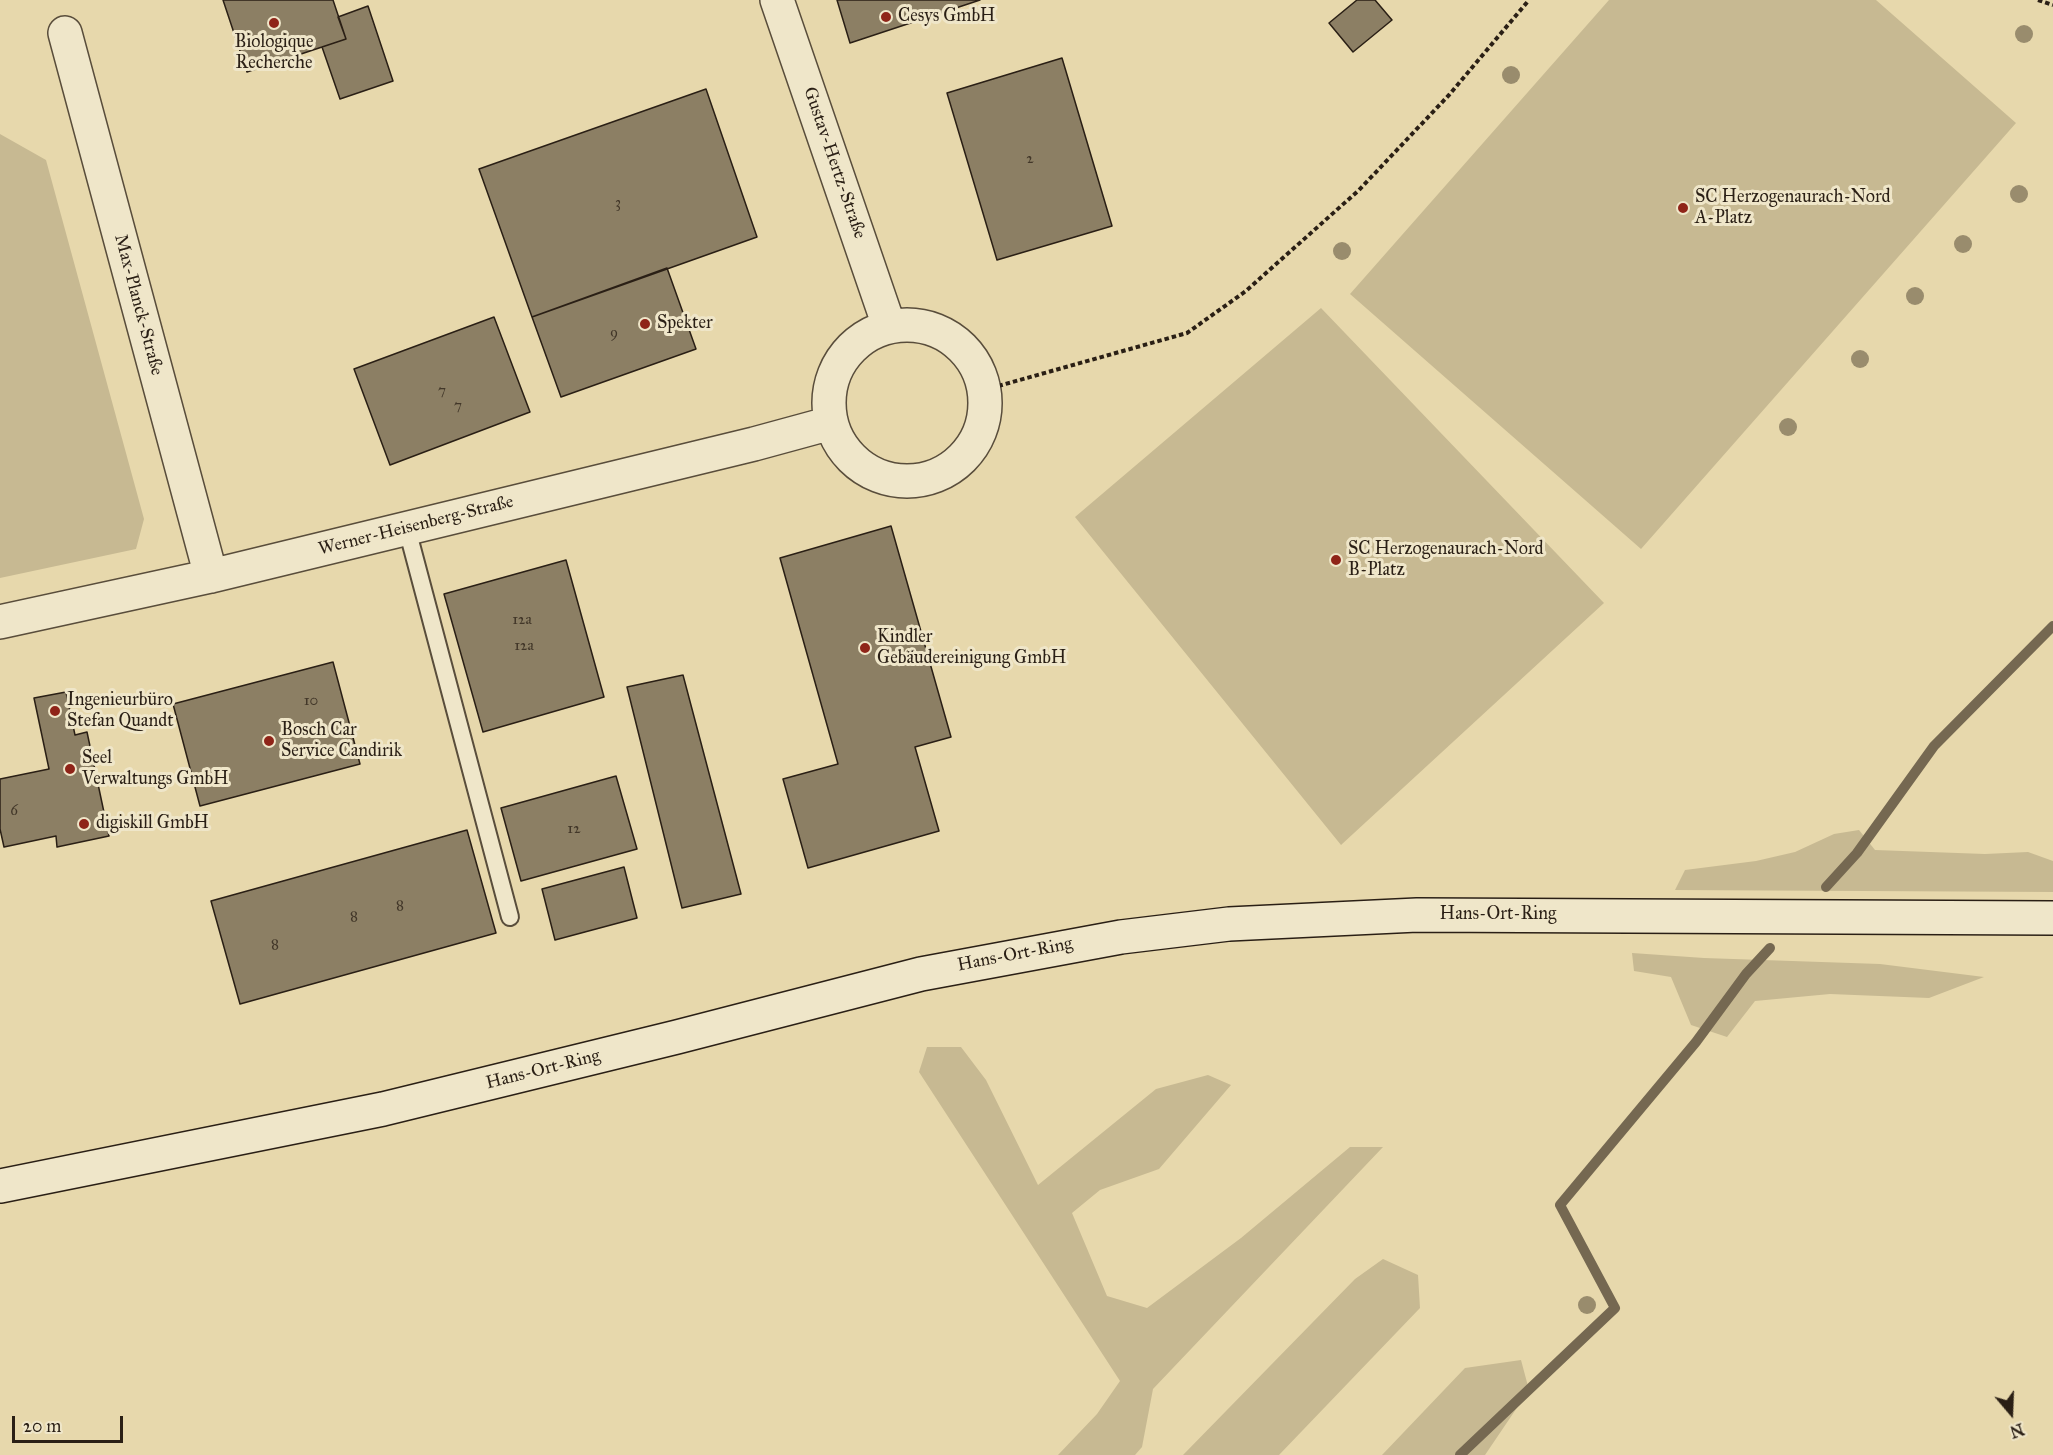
<!DOCTYPE html>
<html>
<head>
<meta charset="utf-8">
<style>
	body { margin:0 }
	#map { position:relative; width:2053px; height:1455px; overflow:hidden; background:#e7d8ac; font-family:"IM FELL Great Primer",serif }
	canvas { display:block }
	.north { position:absolute; left:1981px; top:1383px; width:60px; height:60px; -webkit-text-stroke:4px #efe6c9; paint-order:stroke; rotate:161deg; font-size:16px; font-weight:700; line-height:24px; text-align:center; color:#2a1f15 }
	.north::after { content:''; display:block; margin:auto; width:21px; height:27px; background:#2a1f15; clip-path:polygon(50% 0,100% 100%,50% 72%,0 100%) }
	.scale { position:absolute; left:12px; top:1416px; width:111px; height:27px; box-sizing:border-box; border:3px solid #2a1f15; border-top:0; padding-left:8px; font-size:18px; line-height:21px; white-space:nowrap; color:#2a1f15; -webkit-text-stroke:4px #efe6c9; paint-order:stroke }
</style>
</head>
<body>
<div id="map">
<canvas width="2053" height="1455"></canvas>
<div class="north">N</div>
<div class="scale">20 m</div>
</div>
<script>
const c = document.querySelector('canvas').getContext('2d');
c.lineJoin = 'round';
function fill(path, color) {
  c.fillStyle = color;
  c.fill(path, 'evenodd');
}
function poly(rows) {
  const path = new Path2D();
  for (const r of rows) {
    if (r.length === 3) {
      path.moveTo(r[0] + r[2], r[1]);
      path.arc(r[0], r[1], r[2], 0, 2 * Math.PI);
      continue;
    }
    path.moveTo(r[0], r[1]);
    for (let i = 2; i < r.length; i += 2) path.lineTo(r[i], r[i + 1]);
  }
  return path;
}
function strokePath(path, color, width, dash) {
  c.strokeStyle = color;
  c.lineWidth = width;
  c.lineCap = dash ? 'butt' : 'round';
  c.setLineDash(dash || []);
  c.stroke(path);
}
function write(font, color, halo, rows, align = 'center') {
  c.font = font + ' "IM FELL Great Primer",serif';
  c.lineWidth = 6;
  c.setLineDash([]);
  c.textBaseline = 'middle';
  c.strokeStyle = halo;
  c.fillStyle = color;
  for (const [text, x, y, turn = 0] of rows) {
    c.save();
    c.translate(x, y);
    c.rotate((+turn || 0) * Math.PI / 180);
    c.textAlign = isNaN(turn) ? turn : align;
    if (halo) c.strokeText(text, 0, 0);
    c.fillText(text, 0, 0);
    c.restore();
  }
}
fill(poly([
	[1609,0,1876,0,2016,123,1641,549,1350,294],
	[0,134,46,160,144,519,136,549,0,578],
	[1321,308,1604,603,1341,845,1075,517],
	[1859,830,1875,850,1985,854,2028,852,2053,861,2053,892,1675,890,1685,870,1756,861,1795,852,1834,834],
	[1632,953,1704,958,1880,964,1984,977,1929,998,1830,994,1755,1001,1727,1037,1691,1025,1671,977,1634,971],
	[927,1047,961,1047,986,1080,1038,1185,1156,1089,1208,1075,1231,1085,1159,1169,1100,1190,1072,1213,1107,1296,1147,1308,1241,1238,1350,1147,1383,1147,1153,1389,1142,1447,1135,1455,1058,1455,1097,1414,1120,1381,919,1072],
	[1383,1259,1418,1275,1420,1308,1279,1455,1183,1455,1355,1279],
	[1521,1360,1529,1390,1485,1455,1382,1455,1465,1368]
]), '#c7b992');
strokePath(poly([
	[1826,887,1857,853,1934,746,2053,626],
	[1460,1455,1615,1308,1560,1205,1696,1042,1746,974,1770,948]
]), '#756851', 10);
const building = poly([
	[223,0,333,0,346,39,247,72,223,0],
	[837,0,980,0,850,43,837,0],
	[1357,0,1375,0,1392,20,1353,52,1329,23,1357,0],
	[368,6,393,81,340,99,322,47,346,39,338,17,368,6],
	[1062,58,1112,226,997,260,947,93,1062,58],
	[706,89,757,237,532,317,479,169,706,89],
	[667,268,696,349,561,397,532,317,667,268],
	[494,317,530,412,390,465,354,369,494,317],
	[891,526,951,737,915,747,939,831,808,868,783,779,838,764,780,558,891,526],
	[566,560,604,697,483,732,444,594,566,560],
	[333,662,360,764,200,806,173,704,333,662],
	[683,675,741,894,682,908,627,687,683,675],
	[66,692,75,735,87,732,109,836,57,847,56,836,4,847,0,829,0,779,49,769,34,698,66,692],
	[616,776,637,849,521,881,501,808,616,776],
	[467,830,496,933,240,1004,211,901,467,830],
	[624,867,637,918,555,940,542,889,624,867]
]);
fill(building, '#8c7f64');
strokePath(building, '#2a1f15', 1.5);
const service = poly([
	[407,529,510,917]
]);
const minor = poly([
	[777,0,889,326],
	[65,33,211,576],
	[907,403,78],
	[0,622,211,576,754,444,831,423]
]);
const secondary = poly([
	[0,1186,383,1109,677,1037,921,974,1121,937,1229,924,1417,915,2053,918]
]);
strokePath(service, '#594d3b', 20);
strokePath(minor, '#594d3b', 36);
strokePath(secondary, '#2a1f15', 36);
strokePath(poly([
	[2038,0,2053,5],
	[984,390,1187,333,1246,291,1359,190,1449,95,1529,0]
]), '#2a1f15', 4, [4.5, 3]);
strokePath(service, '#efe6c9', 16);
strokePath(minor, '#efe6c9', 33);
strokePath(secondary, '#efe6c9', 33);
c.fillStyle = '#998c6d';
for (const [x, y] of [
	[2024,34],
	[1511,75],
	[2019,194],
	[1963,244],
	[1342,251],
	[1915,296],
	[1860,359],
	[1788,427],
	[1587,1305]
]) {
  c.beginPath();
  c.arc(x, y, 9, 0, 2 * Math.PI);
  c.fill();
}
for (const [x, y, r, color] of [
	[886,17,6,"#8f2418"],
	[274,23,6,"#8f2418"],
	[1683,208,6,"#8f2418"],
	[645,324,6,"#8f2418"],
	[1336,560,6,"#8f2418"],
	[865,648,6,"#8f2418"],
	[55,711,6,"#8f2418"],
	[269,741,6,"#8f2418"],
	[70,769,6,"#8f2418"],
	[84,824,6,"#8f2418"]
]) {
  const dot = new Path2D();
  dot.arc(x, y, r, 0, 2 * Math.PI);
  c.fillStyle = color;
  c.fill(dot);
  strokePath(dot, '#efe6c9', 2);
}
write('15px', '#423729', null, [
	["2",1030,159],
	["3",618,203],
	["9",614,333],
	["7",442,391],
	["7",458,406],
	["12a",522,620],
	["12a",524,646],
	["10",311,701],
	["6",14,811],
	["12",574,829],
	["8",400,906],
	["8",354,917],
	["8",275,945]
]);
write('18px', '#2a1f15', '#efe6c9', [
	["Cesys GmbH",898,17],
	["Biologique",274,43,"center"],
	["Recherche",274,64,"center"],
	["SC Herzogenaurach-Nord",1695,198],
	["A-Platz",1695,219],
	["Spekter",657,324],
	["SC Herzogenaurach-Nord",1348,550],
	["B-Platz",1348,571],
	["Kindler",877,638],
	["Gebäudereinigung GmbH",877,659],
	["Ingenieurbüro",67,701],
	["Stefan Quandt",67,722],
	["Bosch Car",281,731],
	["Service Candirik",281,752],
	["Seel",82,759],
	["Verwaltungs GmbH",82,780],
	["digiskill GmbH",96,824]
], 'left');
write('18px', '#2a1f15', '#efe6c9', [
	["Gustav-Hertz-Straße",834,163,71],
	["Max-Planck-Straße",138,305,75],
	["Werner-Heisenberg-Straße",416,526,-14],
	["Hans-Ort-Ring",1498,915],
	["Hans-Ort-Ring",1015,955,-11],
	["Hans-Ort-Ring",543,1070,-14]
]);
</script>
</body>
</html>
